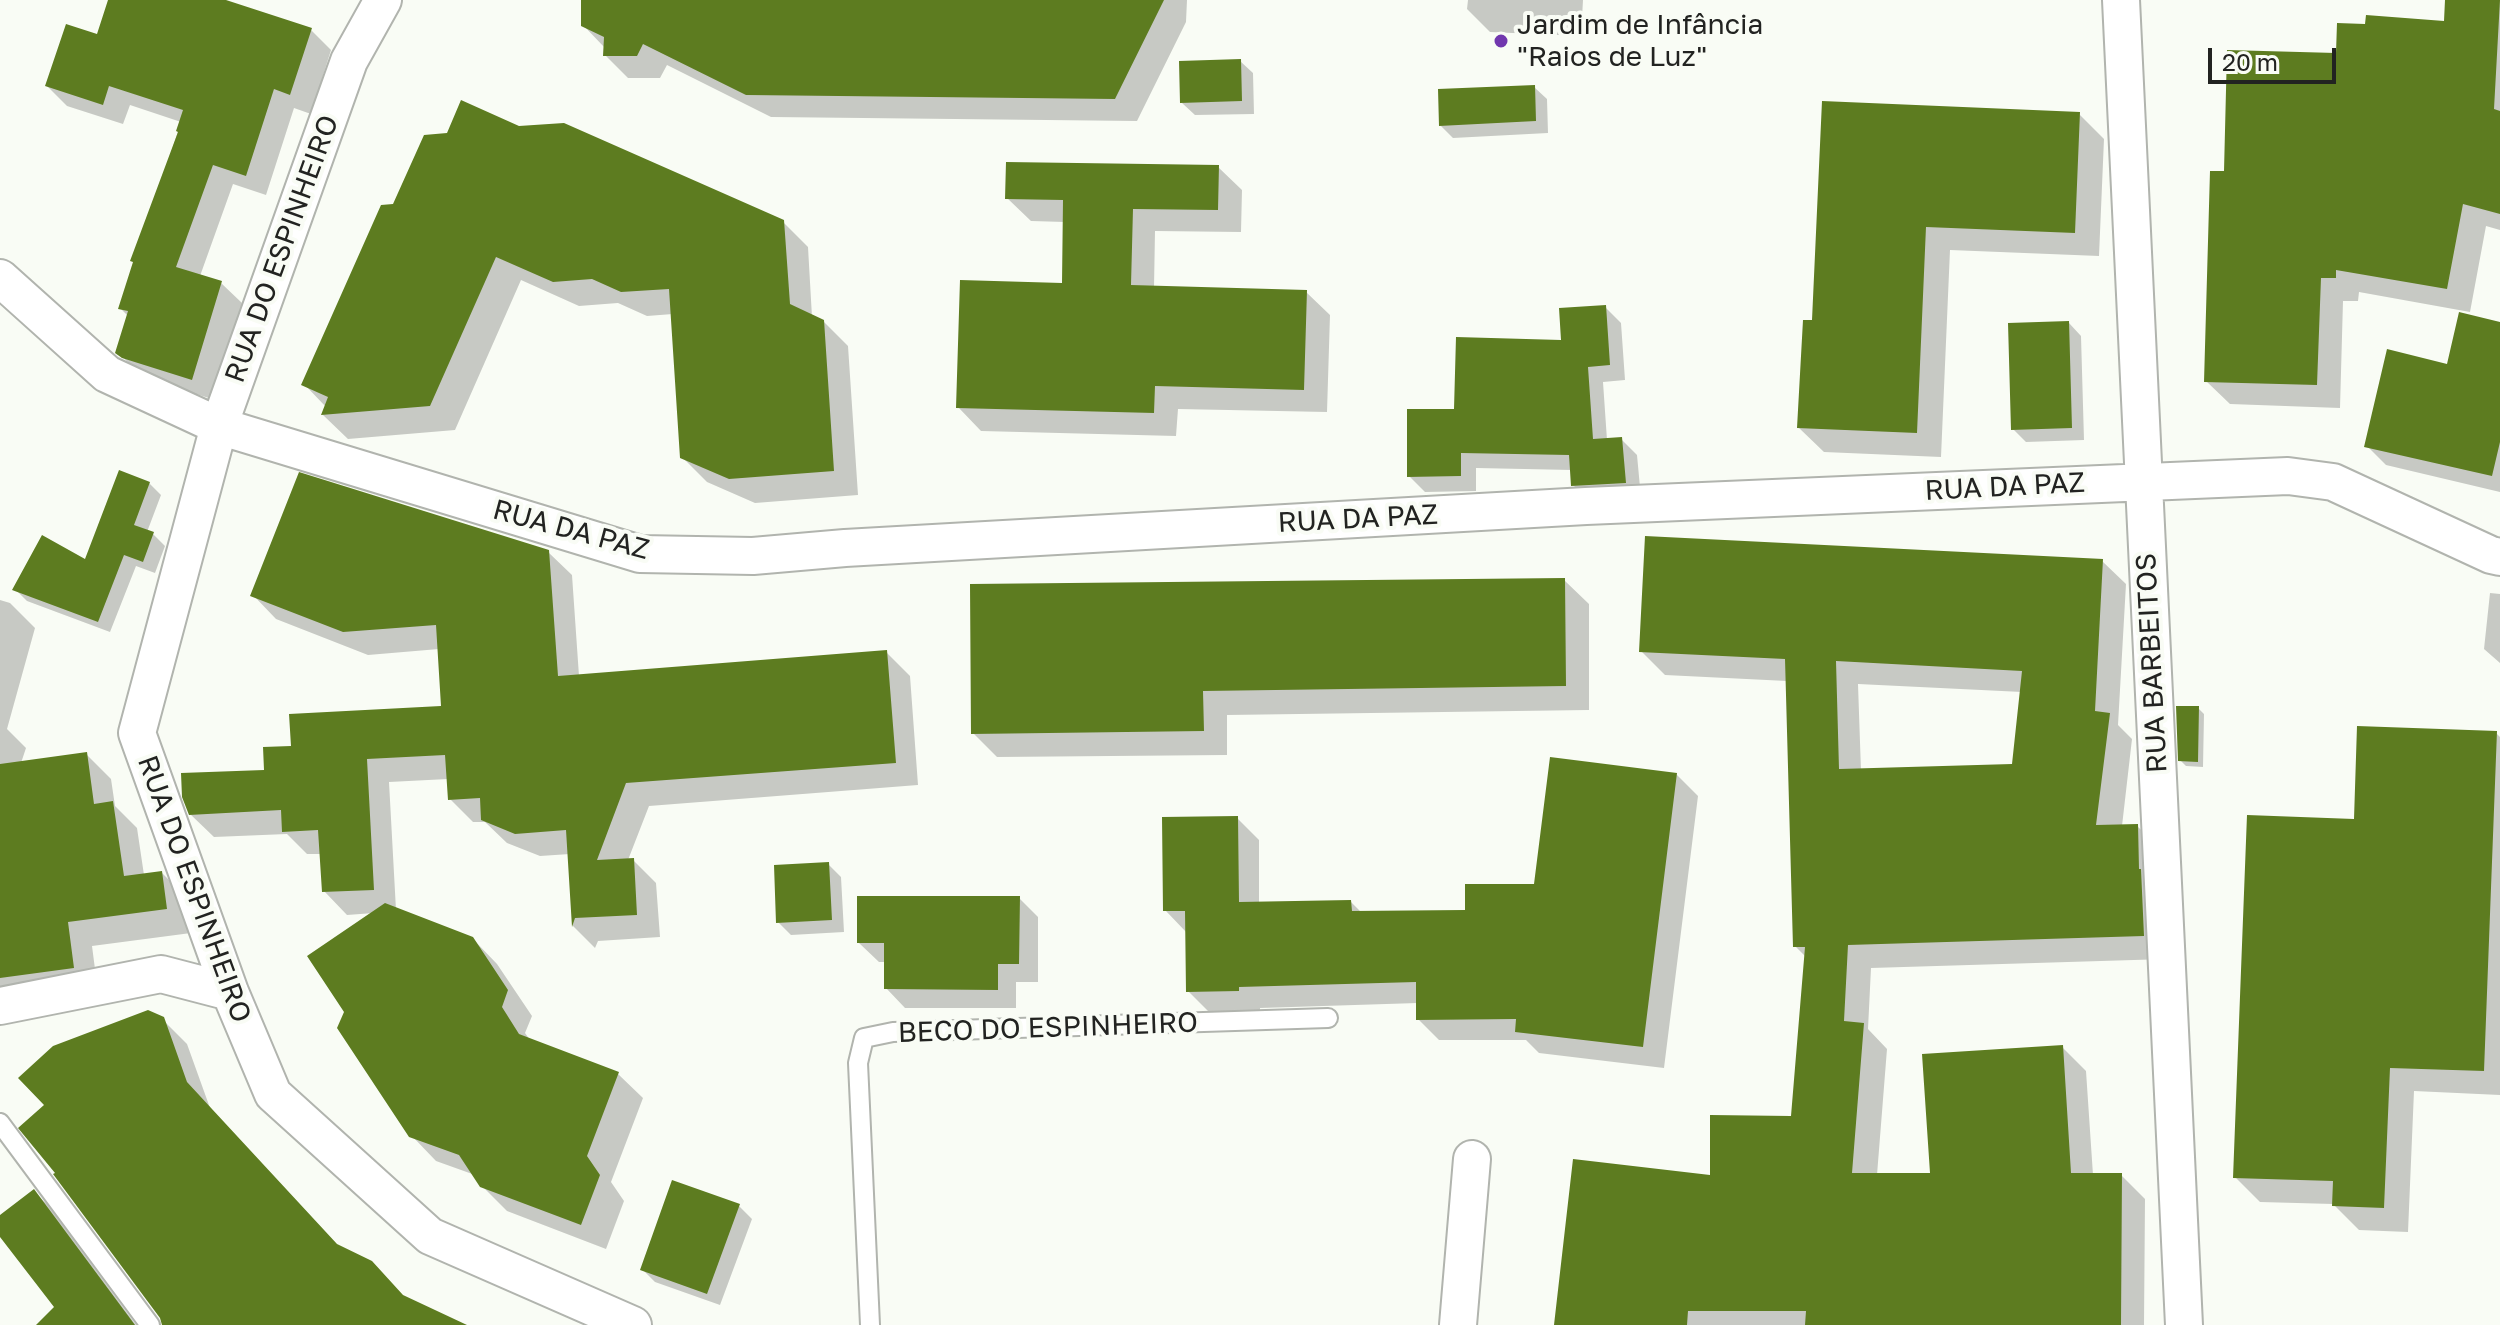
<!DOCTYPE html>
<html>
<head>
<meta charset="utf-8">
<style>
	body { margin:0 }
	#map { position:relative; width:2500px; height:1325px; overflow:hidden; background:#f9fcf5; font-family:"Golos Text",sans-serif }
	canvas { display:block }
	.scale { position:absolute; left:2208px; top:48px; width:128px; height:36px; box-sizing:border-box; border:4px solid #222321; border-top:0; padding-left:10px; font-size:24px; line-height:28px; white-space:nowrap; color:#222321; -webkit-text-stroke:6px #f9fcf5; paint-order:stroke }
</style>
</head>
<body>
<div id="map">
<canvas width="2500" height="1325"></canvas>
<div class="scale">20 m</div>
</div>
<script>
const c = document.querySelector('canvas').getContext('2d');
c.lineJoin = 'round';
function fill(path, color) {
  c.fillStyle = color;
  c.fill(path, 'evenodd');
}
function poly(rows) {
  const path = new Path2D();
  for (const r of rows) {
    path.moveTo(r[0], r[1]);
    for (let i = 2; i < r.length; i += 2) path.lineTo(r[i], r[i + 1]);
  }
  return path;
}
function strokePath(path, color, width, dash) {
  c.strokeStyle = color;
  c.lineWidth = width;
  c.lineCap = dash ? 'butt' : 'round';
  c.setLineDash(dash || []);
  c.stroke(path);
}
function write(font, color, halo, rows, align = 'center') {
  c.font = font + ' "Golos Text",sans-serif';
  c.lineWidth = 8;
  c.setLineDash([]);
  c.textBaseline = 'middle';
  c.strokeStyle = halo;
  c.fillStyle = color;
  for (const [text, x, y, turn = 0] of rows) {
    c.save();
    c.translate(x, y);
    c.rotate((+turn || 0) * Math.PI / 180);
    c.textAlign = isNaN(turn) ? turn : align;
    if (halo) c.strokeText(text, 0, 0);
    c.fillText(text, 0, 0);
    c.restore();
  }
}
fill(poly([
	[110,0,223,0,311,30,331,50,311,114,294,108,266,195,233,184,200,276,221,283,242,303,212,399,145,378,117,352,128,316,120,308,181,122,130,105,123,124,67,106,47,86,98,36],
	[583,0,1187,0,1186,22,1137,121,771,117,667,65,660,78,628,78,605,55,605,48,583,25],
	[1468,0,1583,0,1581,36,1490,32,1467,9],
	[2447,0,2500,0,2500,230,2486,226,2470,312,2359,292,2358,301,2343,301,2340,408,2230,404,2206,381,2225,173,2338,55,2446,23],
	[1240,61,1253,73,1254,114,1195,115,1182,103],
	[1534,87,1547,99,1548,133,1453,138,1440,125],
	[1824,103,2079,114,2104,139,2099,256,1950,250,1941,457,1824,452,1799,428,1814,322],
	[519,128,783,222,808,247,812,317,823,321,848,346,858,495,755,503,707,482,682,457,673,314,647,316,618,303,579,306,521,280,455,430,348,439,323,415,326,407,304,384,394,206],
	[1218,167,1242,190,1241,232,1155,231,1154,288,1306,292,1330,315,1327,412,1178,409,1176,436,981,431,958,407,1064,285,1065,222,1031,221,1007,198],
	[1605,307,1621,323,1625,380,1603,382,1607,440,1621,439,1637,455,1641,498,1589,501,1573,485,1572,470,1476,468,1476,491,1425,492,1409,476,1456,411,1563,342],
	[2069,323,2081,336,2084,440,2026,442,2013,429],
	[2500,324,2500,492,2386,465,2367,446,2448,366],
	[149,483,161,495,147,532,153,534,165,546,155,573,136,566,110,632,27,601,15,589,86,562],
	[548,552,572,575,579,676,886,652,910,676,918,785,649,806,628,860,633,860,656,883,660,937,598,941,595,948,573,926,570,854,540,856,507,843,485,822,473,822,450,799,448,779,389,782,396,910,472,938,497,964,532,1016,525,1033,530,1040,618,1074,643,1098,611,1182,624,1201,606,1249,507,1211,482,1186,475,1175,436,1161,411,1135,374,913,347,915,324,891,322,854,307,854,287,834,214,837,190,814,266,772,293,747,443,708,439,649,368,655,276,619,253,595],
	[2102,561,2126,584,2118,725,2132,739,2122,826,2137,826,2161,849,2167,959,1871,968,1868,1029,1887,1049,1877,1175,1932,1175,2062,1047,2086,1071,2093,1175,2121,1175,2145,1199,2144,1325,1556,1325,1712,1177,1793,1118,1806,957,1795,946,1787,681,1665,675,1641,651],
	[1858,684,2022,692,2014,766,1861,771],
	[1564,580,1589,604,1589,710,1227,715,1227,755,997,757,973,733],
	[2490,593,2500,594,2500,663,2484,649],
	[0,600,10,603,35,628,7,729,26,748,21,763,86,754,111,779,115,806,137,828,144,875,162,873,186,897,191,933,92,946,98,992,0,1005],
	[2198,708,2204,714,2203,767,2186,766,2180,760],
	[2496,733,2500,737,2500,1095,2414,1091,2408,1232,2359,1230,2333,1204,2260,1202,2235,1177,2356,821],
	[1676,774,1698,796,1664,1068,1539,1053,1526,1040,1439,1040,1418,1019,1418,1003,1260,1008,1260,1012,1209,1012,1188,991,1187,933,1165,910,1237,818,1259,840,1259,904,1351,902,1362,913,1467,912,1535,886],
	[828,864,841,877,844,932,791,935,778,922],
	[1019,898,1038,917,1038,982,1016,982,1016,1008,905,1008,886,988,886,962,879,962,859,943],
	[162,1019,187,1044,210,1108,339,1247,405,1298,462,1325,170,1325],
	[34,1192,47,1204,136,1325,66,1325,56,1307,0,1234,0,1218],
	[739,1206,752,1219,720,1305,655,1282,642,1269]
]), '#0003');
fill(poly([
	[108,0,226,0,312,28,290,95,274,89,246,176,213,165,176,267,222,281,192,380,122,358,115,353,128,311,118,309,133,262,130,261,178,132,176,131,183,110,109,86,103,105,45,86,66,24,97,34],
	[581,0,1164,0,1115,99,746,95,643,44,637,56,603,56,604,37,581,26],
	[2445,0,2500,0,2494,109,2500,111,2500,214,2463,204,2447,289,2336,270,2336,278,2321,278,2317,385,2204,382,2210,171,2224,171,2227,50,2336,53,2337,23,2365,24,2366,15,2444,21],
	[1241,59,1242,101,1180,103,1179,61],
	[1535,85,1536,121,1439,126,1438,89],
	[461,100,519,126,564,123,784,220,790,304,824,320,834,471,729,479,680,458,669,289,621,292,592,279,553,282,496,257,430,406,321,415,328,397,301,385,381,205,393,204,424,135,447,133],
	[1822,101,2080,112,2075,233,1926,227,1917,433,1797,428,1803,320,1812,320],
	[1006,162,1219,165,1218,210,1133,209,1131,285,1307,290,1304,390,1155,386,1154,413,956,408,960,280,1062,283,1063,200,1005,199],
	[1606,305,1610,365,1588,367,1593,439,1622,437,1626,483,1571,486,1569,455,1461,453,1461,476,1407,477,1407,409,1454,409,1456,337,1561,340,1559,308],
	[2459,312,2500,322,2500,442,2492,476,2364,447,2387,349,2447,364],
	[2069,321,2072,428,2011,430,2008,323],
	[119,470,150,482,134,525,154,532,143,562,124,555,98,622,12,590,42,535,85,559],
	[299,472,549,550,558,676,887,650,896,763,626,783,597,860,634,858,637,915,575,918,572,927,566,830,515,834,481,820,480,798,448,800,445,755,367,759,374,890,322,892,318,830,282,832,281,810,189,815,182,797,181,773,264,770,263,747,291,746,289,714,441,706,436,625,343,632,250,596],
	[1645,536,2103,559,2095,711,2110,713,2096,825,2138,824,2139,869,2141,869,2144,936,1848,945,1844,1021,1864,1023,1852,1173,1930,1173,1922,1054,2063,1045,2071,1173,2122,1173,2121,1325,1805,1325,1806,1311,1688,1311,1687,1325,1554,1325,1573,1159,1710,1175,1710,1115,1791,1116,1805,947,1793,947,1785,659,1639,652],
	[1836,661,2022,671,2012,764,1839,769],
	[1565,578,1566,686,1203,691,1204,731,971,734,970,584],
	[2176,706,2199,706,2198,762,2178,761],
	[2357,726,2497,731,2484,1071,2390,1068,2384,1208,2332,1206,2333,1181,2233,1178,2247,815,2354,819],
	[87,752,94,804,113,801,124,876,162,871,167,909,68,922,74,968,0,978,0,764],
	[1550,757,1677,773,1643,1047,1515,1032,1516,1019,1416,1020,1416,982,1239,987,1239,991,1186,992,1185,911,1163,911,1162,817,1238,816,1239,902,1351,900,1352,911,1465,910,1465,884,1534,884],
	[829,862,832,920,776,923,774,865],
	[857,896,1020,896,1019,964,998,964,998,990,884,989,884,943,857,943],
	[385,903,473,937,508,990,502,1007,519,1034,619,1072,587,1156,600,1175,581,1225,480,1187,459,1155,409,1137,337,1028,344,1012,307,956],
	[148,1010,164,1017,187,1082,337,1244,372,1261,403,1295,467,1325,162,1325,160,1318,53,1174,55,1173,18,1128,44,1105,18,1078,53,1046],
	[672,1180,740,1204,707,1294,640,1270],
	[34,1189,135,1325,36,1325,54,1307,0,1237,0,1215]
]), '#5d7c20');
const lane = poly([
	[0,1123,150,1325],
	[870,1325,858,1063,864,1038,893,1032,1328,1018]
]);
const street = poly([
	[383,0,349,61,219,426,137,733,230,992,273,1094,430,1236,633,1325],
	[2121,0,2184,1325],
	[0,278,107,374,219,426,640,554,753,556,845,548,1586,506,2288,476,2333,482,2491,555,2500,557],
	[0,1006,161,974,230,992],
	[1458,1325,1472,1159]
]);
strokePath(lane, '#b1b4ae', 22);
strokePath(street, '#b1b4ae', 40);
strokePath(lane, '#fff', 18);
strokePath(street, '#fff', 36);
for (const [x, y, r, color] of [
	[1501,41,8,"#7137ae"]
]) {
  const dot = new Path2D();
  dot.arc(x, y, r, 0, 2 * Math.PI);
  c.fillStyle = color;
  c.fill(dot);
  strokePath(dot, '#f9fcf5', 3);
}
write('28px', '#222321', '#f9fcf5', [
	["Jardim de Infância",1517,25],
	["\"Raios de Luz\"",1517,57]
], 'left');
write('28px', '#222321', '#f9fcf5', [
	["RUA DO ESPINHEIRO",282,249,-70],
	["RUA DA PAZ",2005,487,-3],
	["RUA DA PAZ",1358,519,-3],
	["RUA DA PAZ",571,530,15],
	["RUA BARBEITOS",2152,663,-93],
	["RUA DO ESPINHEIRO",194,889,70],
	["BECO DO ESPINHEIRO",1048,1028,-2]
]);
</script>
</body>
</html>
